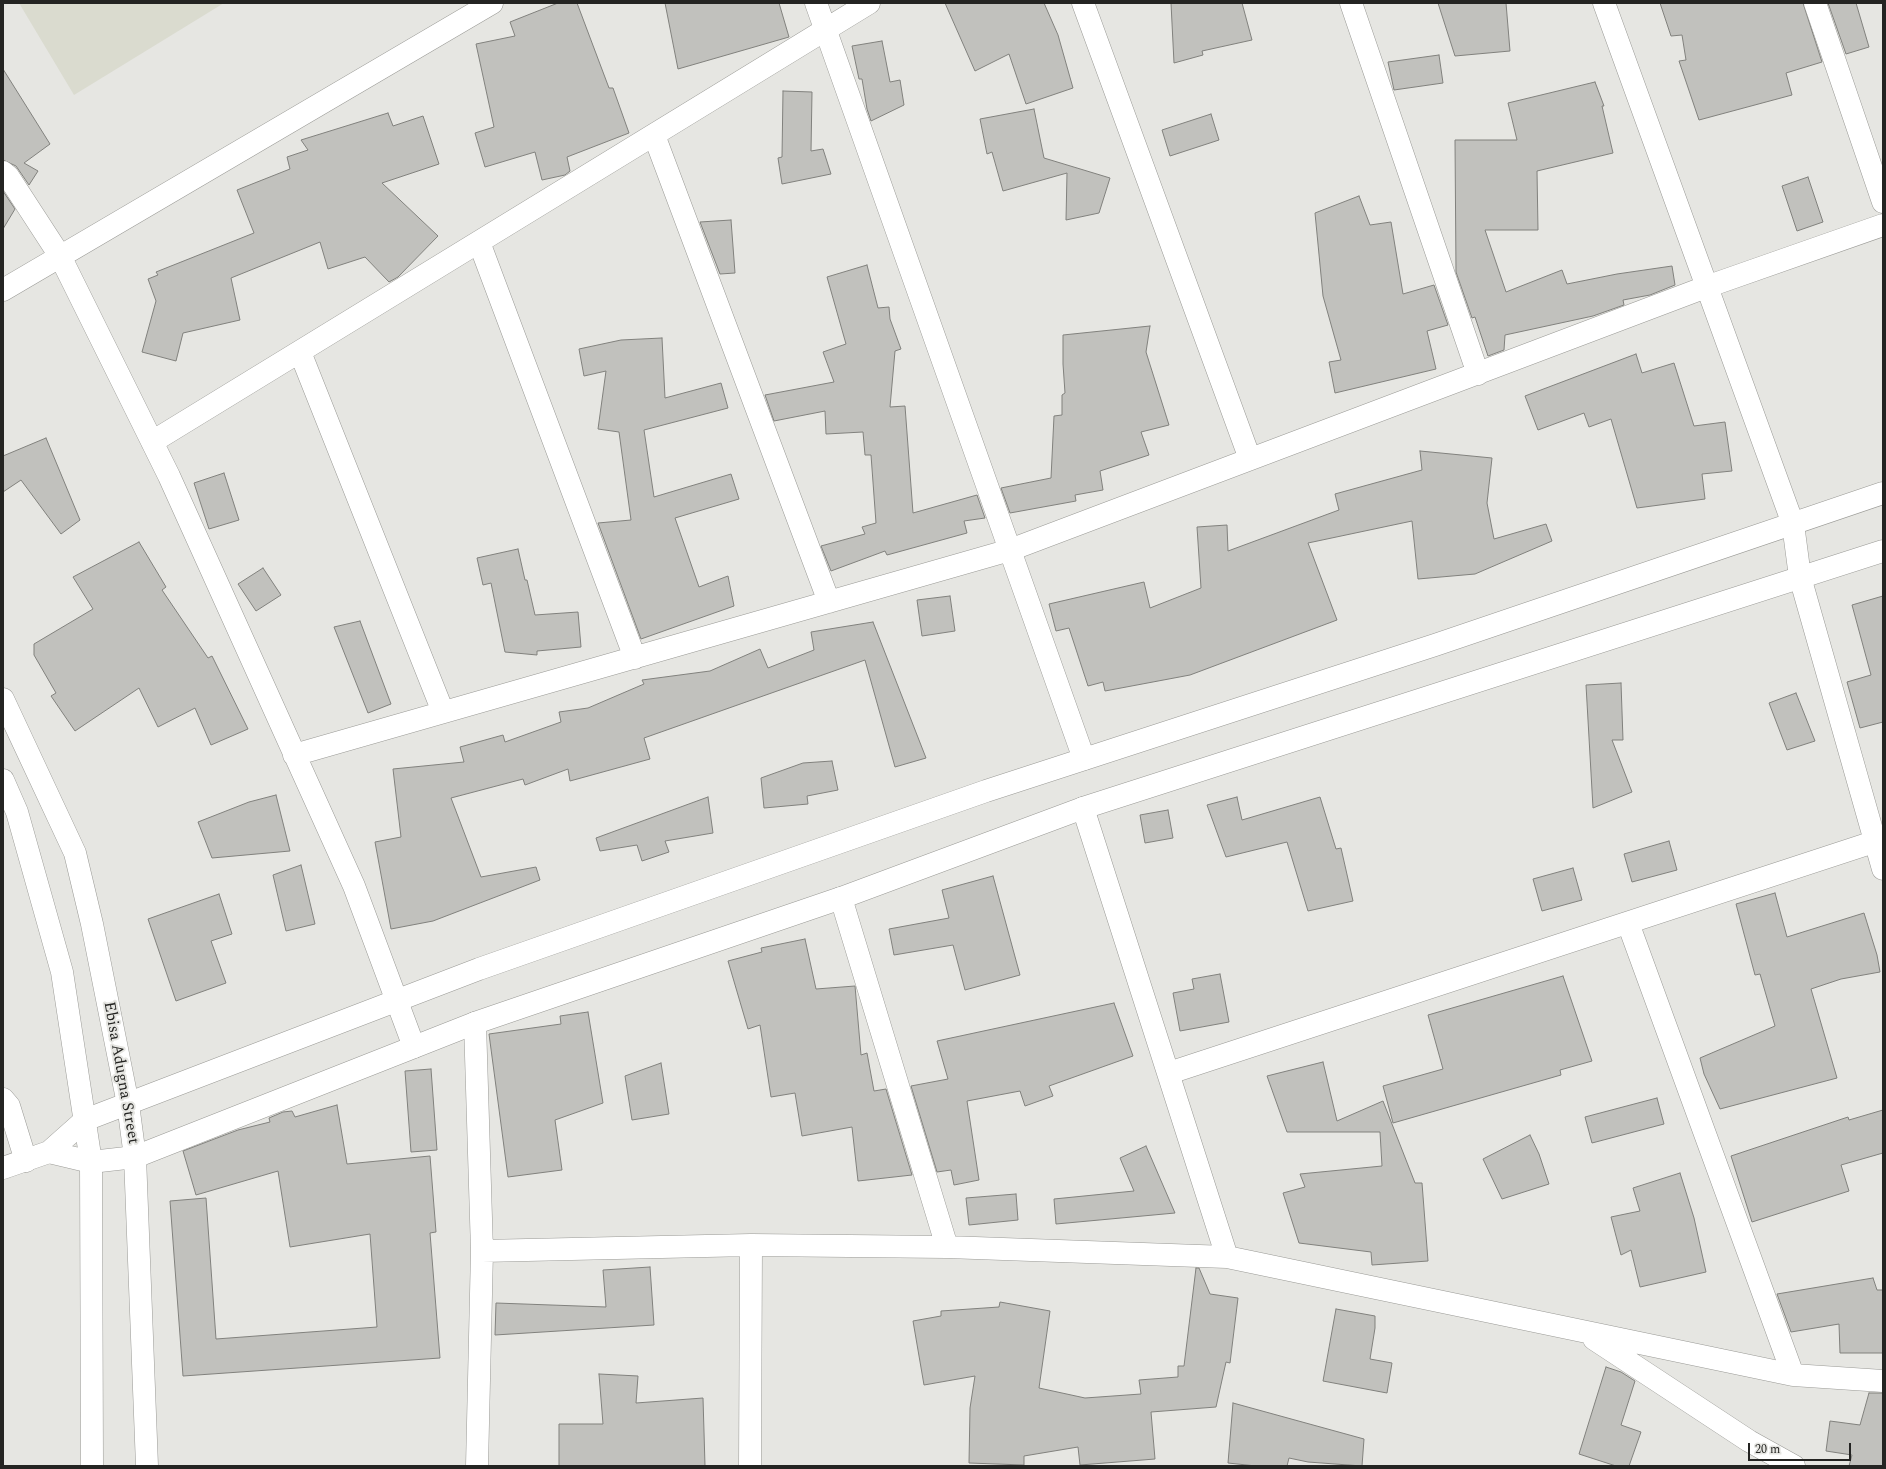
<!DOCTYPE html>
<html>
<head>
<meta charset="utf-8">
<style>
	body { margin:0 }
	#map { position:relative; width:1886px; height:1469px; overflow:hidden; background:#e6e6e2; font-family:Spectral,serif }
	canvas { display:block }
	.frame { position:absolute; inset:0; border:4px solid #242422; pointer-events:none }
	.scale { position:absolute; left:1748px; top:1443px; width:103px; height:18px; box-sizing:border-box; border:2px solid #242422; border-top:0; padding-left:5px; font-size:12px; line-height:14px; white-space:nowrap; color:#242422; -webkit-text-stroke:3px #e6e6e2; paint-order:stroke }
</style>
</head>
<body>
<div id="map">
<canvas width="1886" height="1469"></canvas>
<div class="frame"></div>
<div class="scale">20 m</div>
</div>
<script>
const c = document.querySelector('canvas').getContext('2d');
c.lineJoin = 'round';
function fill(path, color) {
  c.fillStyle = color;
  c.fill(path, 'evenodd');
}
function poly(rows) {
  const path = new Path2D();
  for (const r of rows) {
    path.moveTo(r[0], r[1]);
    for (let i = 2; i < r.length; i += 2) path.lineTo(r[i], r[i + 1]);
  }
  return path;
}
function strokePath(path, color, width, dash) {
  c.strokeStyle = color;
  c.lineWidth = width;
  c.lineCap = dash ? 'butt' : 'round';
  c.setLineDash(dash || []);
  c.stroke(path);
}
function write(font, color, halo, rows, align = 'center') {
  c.font = font + ' Spectral,serif';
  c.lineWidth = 4;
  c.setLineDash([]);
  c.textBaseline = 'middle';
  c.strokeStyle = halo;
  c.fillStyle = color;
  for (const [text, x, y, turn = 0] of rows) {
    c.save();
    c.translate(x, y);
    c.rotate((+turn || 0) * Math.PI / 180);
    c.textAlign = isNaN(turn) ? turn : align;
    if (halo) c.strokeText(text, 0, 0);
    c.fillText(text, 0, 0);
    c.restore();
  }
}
fill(poly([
	[19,3,224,3,74,95]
]), '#dadbcf');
const building = poly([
	[558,3,577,3,609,88,613,88,629,133,567,157,570,171,565,175,542,180,535,152,485,167,475,133,494,127,476,44,515,36,510,22,558,3],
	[665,3,779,3,789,37,678,69,665,3],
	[945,3,1044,3,1058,35,1073,88,1026,104,1009,54,975,71,945,3],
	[1171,3,1242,3,1252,40,1202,51,1203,55,1174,63,1171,3],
	[1438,3,1506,3,1510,51,1455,56,1438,3],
	[1660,3,1803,3,1822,62,1786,73,1792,95,1699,120,1679,61,1686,60,1682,35,1671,36,1660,3],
	[1828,3,1856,3,1869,47,1846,54,1828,3],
	[882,41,890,82,900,80,904,105,871,121,867,109,862,79,859,79,852,46,882,41],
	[1439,55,1443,83,1394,90,1388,62,1439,55],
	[3,69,50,144,24,163,38,171,29,185,16,166,3,160,3,69],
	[1595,82,1604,106,1602,106,1613,153,1537,171,1538,230,1485,230,1506,292,1562,270,1567,284,1617,274,1672,266,1675,285,1650,295,1623,300,1624,305,1593,316,1505,335,1504,350,1488,356,1475,317,1472,318,1456,272,1455,140,1517,140,1508,103,1595,82],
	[783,91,812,92,811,151,823,149,831,174,782,184,778,158,782,157,783,91],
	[1034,109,1044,158,1110,178,1099,213,1066,220,1067,173,1003,191,992,152,987,154,980,119,1034,109],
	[388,113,393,126,423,116,439,164,382,183,438,236,398,277,389,282,365,257,328,269,320,242,231,278,240,320,183,333,176,361,142,352,156,301,148,279,158,275,156,272,254,233,237,190,290,169,287,157,308,150,301,140,388,113],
	[1211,114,1219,140,1170,156,1162,130,1211,114],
	[1808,177,1823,222,1797,231,1782,186,1808,177],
	[3,191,15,209,3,229,3,191],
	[1359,196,1370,225,1391,222,1403,294,1434,285,1448,325,1427,331,1436,369,1335,393,1329,362,1341,360,1323,296,1315,213,1359,196],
	[731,220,735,273,720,274,700,222,731,220],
	[867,265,878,308,889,307,890,319,901,349,895,351,890,407,905,406,913,513,977,495,985,518,964,521,967,533,887,555,885,551,831,571,821,546,865,534,862,527,876,523,871,455,865,455,863,432,826,434,825,411,774,421,765,395,834,382,823,352,846,344,827,277,867,265],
	[1150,326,1146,352,1169,425,1141,432,1149,455,1100,471,1103,490,1075,495,1076,501,1010,513,1001,488,1051,478,1054,416,1062,415,1062,395,1065,393,1063,364,1063,335,1150,326],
	[662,338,665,398,721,383,728,408,644,430,654,497,731,474,739,499,675,518,699,587,728,576,734,606,641,639,598,523,631,520,619,432,598,429,606,371,584,376,579,349,621,340,662,338],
	[1636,354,1642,373,1674,363,1694,426,1725,422,1732,471,1702,474,1705,499,1637,508,1611,419,1589,427,1584,413,1538,430,1525,396,1636,354],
	[46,438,80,520,61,534,21,480,3,492,3,456,46,438],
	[1420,451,1492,458,1487,503,1494,539,1546,524,1552,541,1475,574,1418,579,1412,521,1308,543,1337,620,1190,675,1105,691,1103,682,1088,686,1069,628,1056,631,1049,604,1144,582,1150,608,1201,588,1197,527,1227,525,1228,551,1339,510,1335,494,1422,470,1420,451],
	[224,473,239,520,209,529,194,483,224,473],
	[139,542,166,587,162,590,208,658,212,656,248,729,211,745,195,708,158,727,139,688,75,731,51,696,56,693,34,655,34,644,93,609,73,577,139,542],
	[518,549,525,580,527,580,535,615,578,612,581,647,537,651,537,655,505,652,491,583,483,585,477,558,518,549],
	[263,568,281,595,256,611,238,584,263,568],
	[950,596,955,631,922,636,917,600,950,596],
	[1883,596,1883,722,1860,728,1847,682,1871,675,1852,605,1883,596],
	[360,621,391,704,368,713,334,627,360,621],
	[873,622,926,758,895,767,865,660,644,738,650,759,570,781,568,769,525,785,523,779,451,798,481,877,536,867,540,880,433,921,391,929,375,842,401,837,393,769,464,762,460,747,503,735,505,742,561,722,559,712,588,708,644,684,642,680,710,671,760,649,768,668,814,650,811,632,873,622],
	[1621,683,1623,740,1612,740,1632,792,1593,808,1586,685,1621,683],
	[1796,693,1815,741,1787,750,1769,703,1796,693],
	[832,761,838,790,807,796,808,804,764,808,761,778,803,763,832,761],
	[276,795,290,851,212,858,198,822,249,802,276,795],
	[708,797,713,833,665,841,669,852,642,861,637,845,600,851,596,838,708,797],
	[1237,797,1242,820,1320,797,1336,849,1341,848,1353,901,1308,911,1287,842,1226,857,1207,805,1237,797],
	[1168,810,1173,838,1145,843,1140,815,1168,810],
	[1669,841,1677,870,1632,882,1624,854,1669,841],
	[301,865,315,924,286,931,273,875,301,865],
	[1573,868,1582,900,1542,911,1533,879,1573,868],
	[993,876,1020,975,965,990,953,945,894,955,889,929,949,918,942,890,993,876],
	[1775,893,1787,937,1864,913,1877,955,1880,972,1841,979,1811,989,1837,1078,1720,1109,1704,1074,1700,1058,1775,1026,1760,974,1755,975,1736,904,1775,893],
	[219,894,232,934,211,941,226,983,176,1001,148,919,219,894],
	[805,939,816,989,855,986,861,1055,867,1053,874,1091,886,1089,912,1175,858,1181,852,1127,802,1136,795,1093,771,1097,760,1025,748,1029,728,961,762,952,761,948,805,939],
	[1220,974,1229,1022,1180,1031,1173,993,1194,989,1192,979,1220,974],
	[1563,976,1592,1061,1560,1070,1561,1075,1393,1123,1383,1086,1443,1069,1428,1015,1563,976],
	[1114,1003,1133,1056,1049,1086,1053,1096,1025,1106,1020,1091,967,1101,979,1180,954,1185,951,1170,937,1172,911,1086,948,1079,937,1041,1114,1003],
	[588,1012,603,1103,555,1120,562,1170,508,1177,489,1034,561,1024,560,1016,588,1012],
	[1323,1062,1337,1121,1383,1101,1415,1183,1422,1183,1428,1261,1372,1265,1371,1252,1299,1243,1283,1193,1305,1187,1300,1174,1382,1166,1380,1132,1287,1132,1267,1076,1323,1062],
	[661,1063,669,1114,632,1120,625,1076,661,1063],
	[431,1069,437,1150,411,1152,405,1071,431,1069],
	[1657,1098,1664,1124,1592,1143,1585,1117,1657,1098],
	[337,1105,347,1164,430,1156,436,1232,430,1233,440,1358,183,1376,170,1201,206,1198,216,1339,377,1327,370,1234,290,1247,278,1171,196,1195,183,1151,238,1130,270,1122,269,1118,283,1112,292,1111,295,1117,337,1105],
	[1883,1110,1883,1153,1841,1165,1849,1191,1752,1222,1731,1156,1848,1117,1849,1120,1883,1110],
	[1530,1135,1539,1154,1549,1184,1502,1199,1483,1159,1530,1135],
	[1146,1146,1175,1213,1056,1224,1054,1199,1134,1191,1120,1158,1146,1146],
	[1680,1173,1694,1218,1706,1272,1640,1287,1631,1250,1621,1255,1611,1217,1640,1211,1633,1188,1680,1173],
	[1016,1194,1018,1220,969,1225,966,1198,1016,1194],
	[650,1267,654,1325,495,1335,496,1303,606,1307,603,1270,650,1267],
	[1196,1268,1199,1268,1210,1294,1238,1298,1230,1363,1226,1362,1216,1407,1151,1412,1155,1459,1080,1465,1078,1447,1024,1456,1024,1465,969,1463,970,1408,975,1376,924,1385,913,1321,941,1316,941,1311,999,1307,1000,1302,1050,1311,1039,1388,1085,1398,1141,1394,1139,1380,1178,1377,1178,1366,1184,1366,1196,1268],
	[1873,1278,1877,1290,1883,1290,1883,1353,1840,1353,1839,1324,1791,1332,1777,1294,1873,1278],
	[1336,1309,1375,1316,1375,1328,1370,1359,1392,1363,1387,1393,1323,1381,1336,1309],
	[1606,1367,1621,1372,1635,1381,1621,1425,1641,1432,1629,1466,1616,1466,1579,1454,1606,1367],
	[599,1374,638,1376,636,1403,703,1398,705,1466,559,1466,559,1424,603,1424,599,1374],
	[1869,1393,1883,1393,1883,1466,1849,1466,1852,1455,1826,1451,1830,1421,1860,1425,1869,1393],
	[1233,1403,1364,1439,1362,1466,1308,1462,1289,1458,1287,1466,1256,1466,1228,1463,1233,1403]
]);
fill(building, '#c1c1bd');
strokePath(building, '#81817d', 1);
const minor = poly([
	[816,3,1084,759],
	[1083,3,1250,459],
	[1351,3,1478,374],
	[1604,3,1793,524,1800,577,1883,869],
	[1815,3,1883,202],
	[654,135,829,602],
	[3,172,8,176,60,256,169,476,354,886,414,1047],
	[479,242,635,658],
	[3,290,492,3],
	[300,352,443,712],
	[152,442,869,3],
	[294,755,1010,550,1706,287,1883,225],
	[1083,808,1227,1257],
	[841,898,947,1247],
	[1628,923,1793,1375],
	[475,1023,482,1251,477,1466],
	[1169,1073,1883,839],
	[3,1099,9,1106,26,1161],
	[482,1251,751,1245,947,1247,1227,1257,1793,1375,1883,1381],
	[1594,1339,1749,1441,1794,1466],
	[750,1466,751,1245]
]);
const tertiary = poly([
	[49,1152,91,1162,135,1157,475,1023,841,898,1083,808,1883,551],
	[3,1168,49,1152,85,1120,479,969,986,791,1435,645,1883,493]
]);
const secondary = poly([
	[3,699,75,853,92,924,128,1104,135,1157,147,1466],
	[3,780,17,812,62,972,91,1162,92,1466]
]);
strokePath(minor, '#9a9a96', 23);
strokePath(tertiary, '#9a9a96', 23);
strokePath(secondary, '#9a9a96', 23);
strokePath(minor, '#fff', 22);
strokePath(tertiary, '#fff', 22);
strokePath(secondary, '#fff', 22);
write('16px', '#242422', '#e6e6e2', [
	["Ebisa Adugna Street",120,1073,80]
]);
</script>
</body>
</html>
